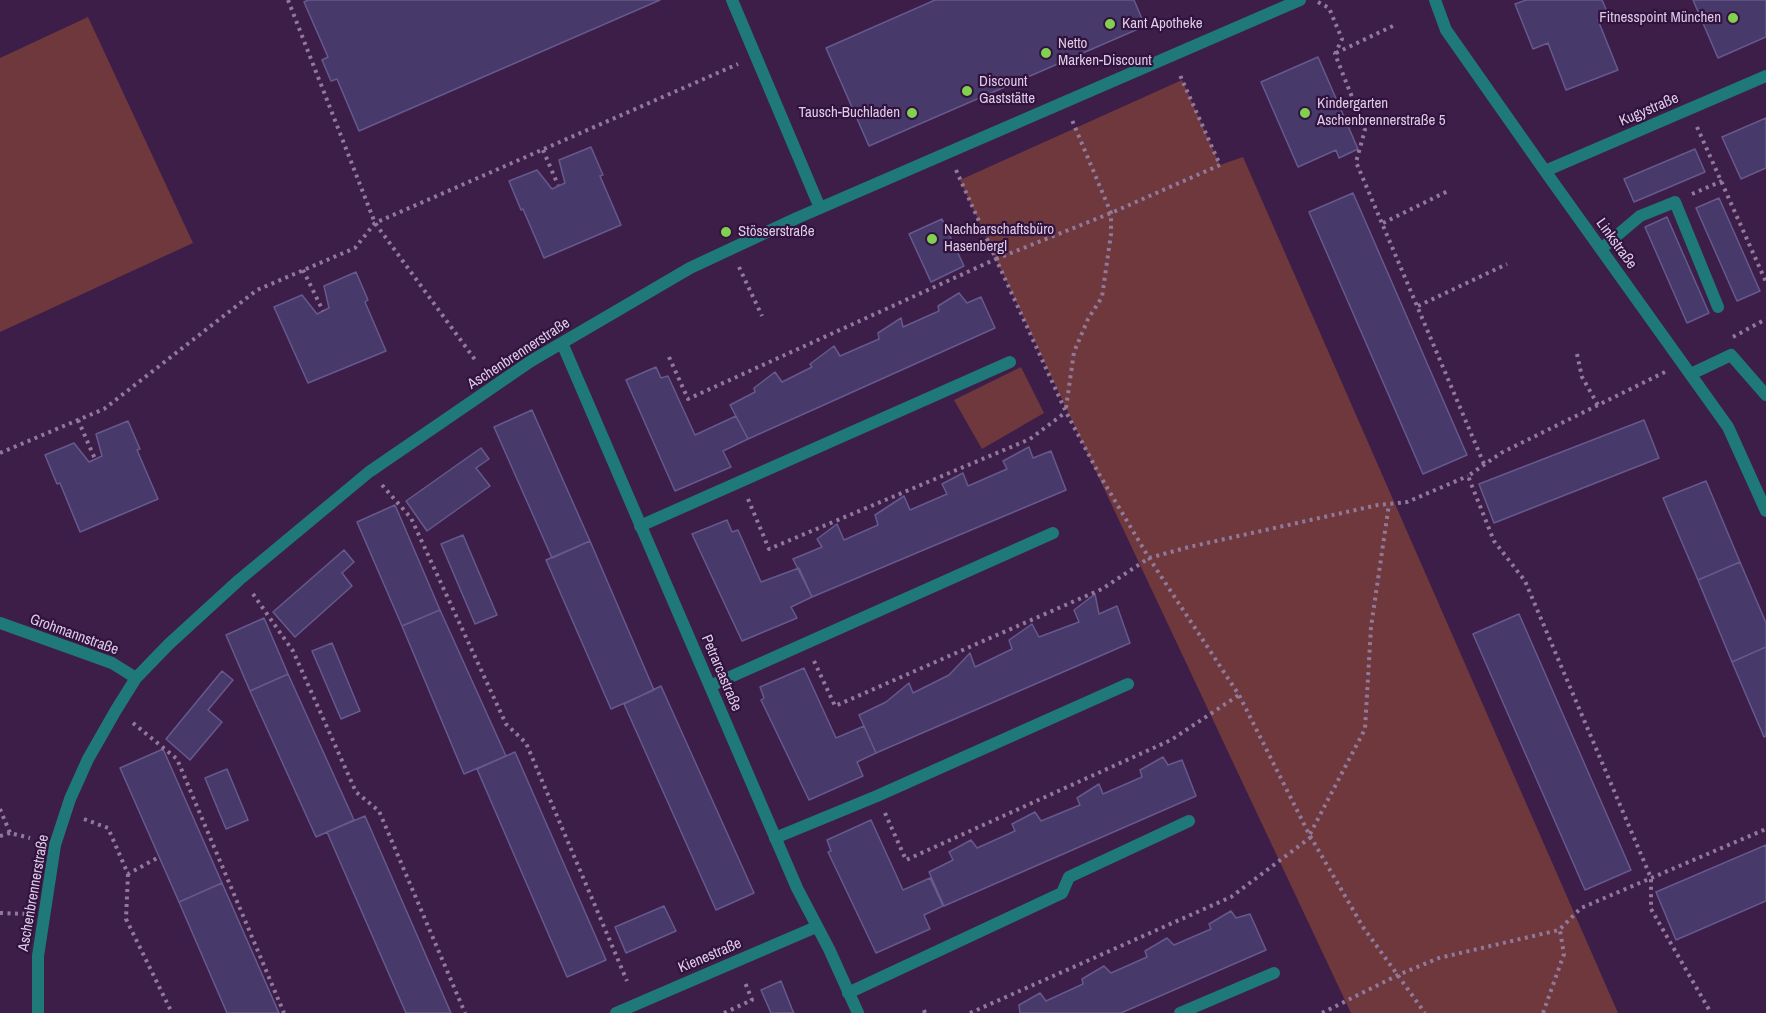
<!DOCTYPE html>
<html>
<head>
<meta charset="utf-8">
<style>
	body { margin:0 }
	canvas { display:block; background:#3c1e49 }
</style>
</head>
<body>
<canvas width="1766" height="1013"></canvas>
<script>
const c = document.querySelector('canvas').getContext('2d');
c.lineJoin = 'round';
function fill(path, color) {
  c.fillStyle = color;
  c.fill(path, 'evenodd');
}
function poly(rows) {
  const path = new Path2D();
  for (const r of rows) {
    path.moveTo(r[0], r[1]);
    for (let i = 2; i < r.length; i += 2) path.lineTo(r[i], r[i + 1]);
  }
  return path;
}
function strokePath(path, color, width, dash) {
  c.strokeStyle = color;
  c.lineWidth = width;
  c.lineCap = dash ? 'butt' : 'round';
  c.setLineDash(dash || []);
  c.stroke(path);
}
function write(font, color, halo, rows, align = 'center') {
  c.font = font + ' "Archivo Narrow",sans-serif';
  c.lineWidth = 4.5;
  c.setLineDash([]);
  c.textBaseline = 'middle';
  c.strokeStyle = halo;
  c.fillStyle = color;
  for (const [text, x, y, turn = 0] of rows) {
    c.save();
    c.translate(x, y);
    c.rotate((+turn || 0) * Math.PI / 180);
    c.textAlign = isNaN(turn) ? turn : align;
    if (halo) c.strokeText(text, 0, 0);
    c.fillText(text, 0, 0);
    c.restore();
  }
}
fill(poly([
	[88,17,193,243,0,332,0,58],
	[1182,80,1220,165,1243,157,1618,1013,1351,1013,996,259,960,180],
	[1021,367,1044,413,982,449,954,400]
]), '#6e383d');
const building = poly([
	[308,0,660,0,359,131,337,79,331,81,322,60,328,57,304,2,308,0],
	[935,0,1134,0,1145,26,869,146,826,48,935,0],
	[1526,0,1602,0,1609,16,1598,20,1618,70,1566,90,1548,43,1533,49,1515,4,1526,0],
	[1693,0,1766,0,1766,37,1718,58,1693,0],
	[1318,57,1358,149,1339,158,1336,150,1298,167,1261,82,1318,57],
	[1766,118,1766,168,1741,179,1722,137,1766,118],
	[591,147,603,175,600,176,621,225,544,258,523,209,521,210,509,181,537,170,552,189,565,183,559,160,591,147],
	[1695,149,1705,172,1634,202,1624,179,1695,149],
	[1353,193,1467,455,1423,474,1309,212,1353,193],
	[1719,198,1760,291,1737,301,1696,208,1719,198],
	[1667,217,1709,313,1687,323,1645,227,1667,217],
	[942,219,964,266,931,282,909,234,942,219],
	[356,272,368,300,365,302,386,351,308,383,274,307,302,295,317,314,329,308,324,286,356,272],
	[959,293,967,303,981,297,995,328,748,439,730,405,755,392,754,388,775,372,782,382,812,367,810,364,834,346,840,356,879,339,878,333,901,318,903,327,939,311,938,306,959,293],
	[656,367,661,378,668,376,695,435,736,416,748,439,723,451,731,467,675,491,626,380,656,367],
	[532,410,590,541,552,558,494,427,532,410],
	[1644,420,1659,458,1494,523,1479,484,1644,420],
	[128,421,140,449,137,450,158,499,80,532,60,483,57,484,45,455,74,443,89,462,102,456,96,434,128,421],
	[1029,447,1033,458,1051,451,1066,490,812,597,793,559,822,547,817,539,837,524,844,540,878,525,875,515,904,496,910,510,947,494,942,484,963,473,968,486,1007,469,1003,461,1029,447],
	[481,448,489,459,476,468,490,486,427,531,406,501,481,448],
	[1706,481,1740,562,1698,580,1663,498,1706,481],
	[395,505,440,610,402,626,357,522,395,505],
	[727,520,732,532,738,530,761,582,799,568,812,597,791,607,797,618,742,641,692,534,727,520],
	[463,535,497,615,475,624,441,544,463,535],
	[590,541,654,690,611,709,546,560,590,541],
	[344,550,354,562,342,573,352,586,295,637,273,612,344,550],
	[1740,562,1766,623,1766,647,1732,662,1698,580,1740,562],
	[1095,594,1099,614,1117,606,1130,643,876,753,859,715,886,702,909,683,913,693,949,675,970,653,975,667,1012,649,1009,640,1032,624,1039,637,1079,622,1074,610,1095,594],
	[440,610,506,756,464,774,402,626,440,610],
	[1519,614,1631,870,1585,890,1473,634,1519,614],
	[264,618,288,674,250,691,226,635,264,618],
	[332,643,360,711,341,719,312,651,332,643],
	[1766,647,1766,736,1764,737,1732,662,1766,647],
	[804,668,836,738,864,726,876,753,857,762,863,776,809,800,761,700,764,698,760,687,804,668],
	[222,671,233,680,208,710,222,722,190,760,166,739,222,671],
	[288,674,354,820,316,837,250,691,288,674],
	[661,686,754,893,716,910,624,704,661,686],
	[163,749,222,883,179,902,120,768,163,749],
	[515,752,606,960,567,977,477,769,515,752],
	[1163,757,1168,765,1182,760,1196,796,944,906,929,872,953,860,949,852,971,840,977,848,1015,831,1012,824,1035,812,1041,821,1080,805,1077,798,1099,784,1103,794,1142,777,1140,770,1163,757],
	[227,769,248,820,226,829,205,778,227,769],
	[365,816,451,1013,406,1013,327,832,365,816],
	[871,820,903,890,930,878,943,906,924,915,930,929,876,953,828,852,831,851,827,840,871,820],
	[1766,845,1766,901,1676,940,1656,892,1766,845],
	[222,883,279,1013,227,1013,179,902,222,883],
	[664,906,676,931,626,953,615,927,664,906],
	[1231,911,1236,918,1250,914,1266,950,1121,1013,1020,1013,1019,1005,1040,993,1046,1001,1083,984,1082,979,1104,966,1111,973,1147,957,1145,951,1167,938,1174,945,1211,929,1209,924,1231,911],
	[781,981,792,1009,794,1013,771,1013,761,990,781,981]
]);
fill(building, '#473a6b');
strokePath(building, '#66598c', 1.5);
strokePath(poly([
	[288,0,375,223,476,361],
	[1318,2,1329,8,1342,39,1335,54,1365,130,1356,162,1484,464],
	[1336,53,1395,25],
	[1697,127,1766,282],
	[543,150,558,185],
	[956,170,996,259,1111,213,1220,165,1179,73],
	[1692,194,1722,181],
	[1383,223,1450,190],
	[739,267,762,316],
	[303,270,323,311],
	[1418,306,1507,264],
	[1733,337,1766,319],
	[1577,354,1582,377,1598,405],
	[669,357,688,399,996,259,1066,412,1099,474,1149,558,1239,695,1309,834,1363,927,1425,1013],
	[1665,372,1501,453,1468,476,1494,541,1525,581,1651,878,1651,909,1711,1013],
	[1066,408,1074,352,1088,319,1102,297,1111,234,1111,213,1072,120],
	[78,420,95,459],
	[0,453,104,409,257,290,355,248,375,223,738,64],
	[382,485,411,518,506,724,526,743,627,981],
	[748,499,769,549,1030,439,1066,412],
	[253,594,293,651,356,792,379,811,465,1013],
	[814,661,835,706,1102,589,1149,558,1189,547,1378,505,1407,502,1468,476],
	[133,723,177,759,284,1013],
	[0,809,10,833,30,838],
	[885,813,906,860,1171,740,1239,695],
	[84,819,108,828,128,874,159,857],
	[1310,834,1365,729,1371,627,1389,504],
	[0,836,10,833],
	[128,874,126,919,172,1013],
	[0,913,26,914],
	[924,1010,925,1013],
	[724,1013,752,1000,744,980],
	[970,1013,1231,897,1311,837],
	[1322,1013,1398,975,1439,958,1559,930,1581,908,1766,829],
	[1543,1013,1564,954,1560,931]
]), '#91799c', 4, [3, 4.5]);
strokePath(poly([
	[1601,249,1640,216,1675,202,1718,307],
	[1691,374,1731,355,1766,395],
	[640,526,1010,362],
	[710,686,1053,533],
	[775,838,877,796,1128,684],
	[848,993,1062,893,1069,877,1189,821],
	[1180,1013,1274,973]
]), '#207979', 12);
strokePath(poly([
	[732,0,820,208],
	[1435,0,1446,30,1545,171,1728,427,1766,511],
	[1545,171,1766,76],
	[562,343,797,888,829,949,858,1013],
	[0,623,112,663,136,678],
	[38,1013,38,956,55,845,70,799,88,759,116,710,136,678,169,644,239,580,369,472,531,361,690,268,797,218,1300,0],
	[616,1013,816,927]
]), '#207979', 12);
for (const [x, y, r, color] of [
	[1733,18,6,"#82d04f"],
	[1110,24,6,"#82d04f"],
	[1046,53,6,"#82d04f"],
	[967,91,6,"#82d04f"],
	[912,113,6,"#82d04f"],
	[1305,113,6,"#82d04f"],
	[726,232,6,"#82d04f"],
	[932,239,6,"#82d04f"]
]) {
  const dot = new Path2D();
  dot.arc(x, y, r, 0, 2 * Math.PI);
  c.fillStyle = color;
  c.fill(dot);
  strokePath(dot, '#31133e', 2);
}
write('15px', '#decce7', '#31133e', [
	["Fitnesspoint München",1721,18,"right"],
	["Kant Apotheke",1122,24],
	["Netto",1058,44],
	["Marken-Discount",1058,61],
	["Discount",979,82],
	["Gaststätte",979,99],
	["Kindergarten",1317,104],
	["Aschenbrennerstraße 5",1317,121],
	["Tausch-Buchladen",900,113,"right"],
	["Nachbarschaftsbüro",944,230],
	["Hasenbergl",944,247],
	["Stösserstraße",738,232]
], 'left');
write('15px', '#decce7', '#31133e', [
	["Kugystraße",1649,110,-23],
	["Linkstraße",1616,244,54],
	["Aschenbrennerstraße",519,354,-33],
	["Grohmannstraße",74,635,20],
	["Petrarcastraße",721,673,67],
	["Aschenbrennerstraße",34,893,-80],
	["Kienestraße",710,956,-23]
]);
</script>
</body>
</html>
